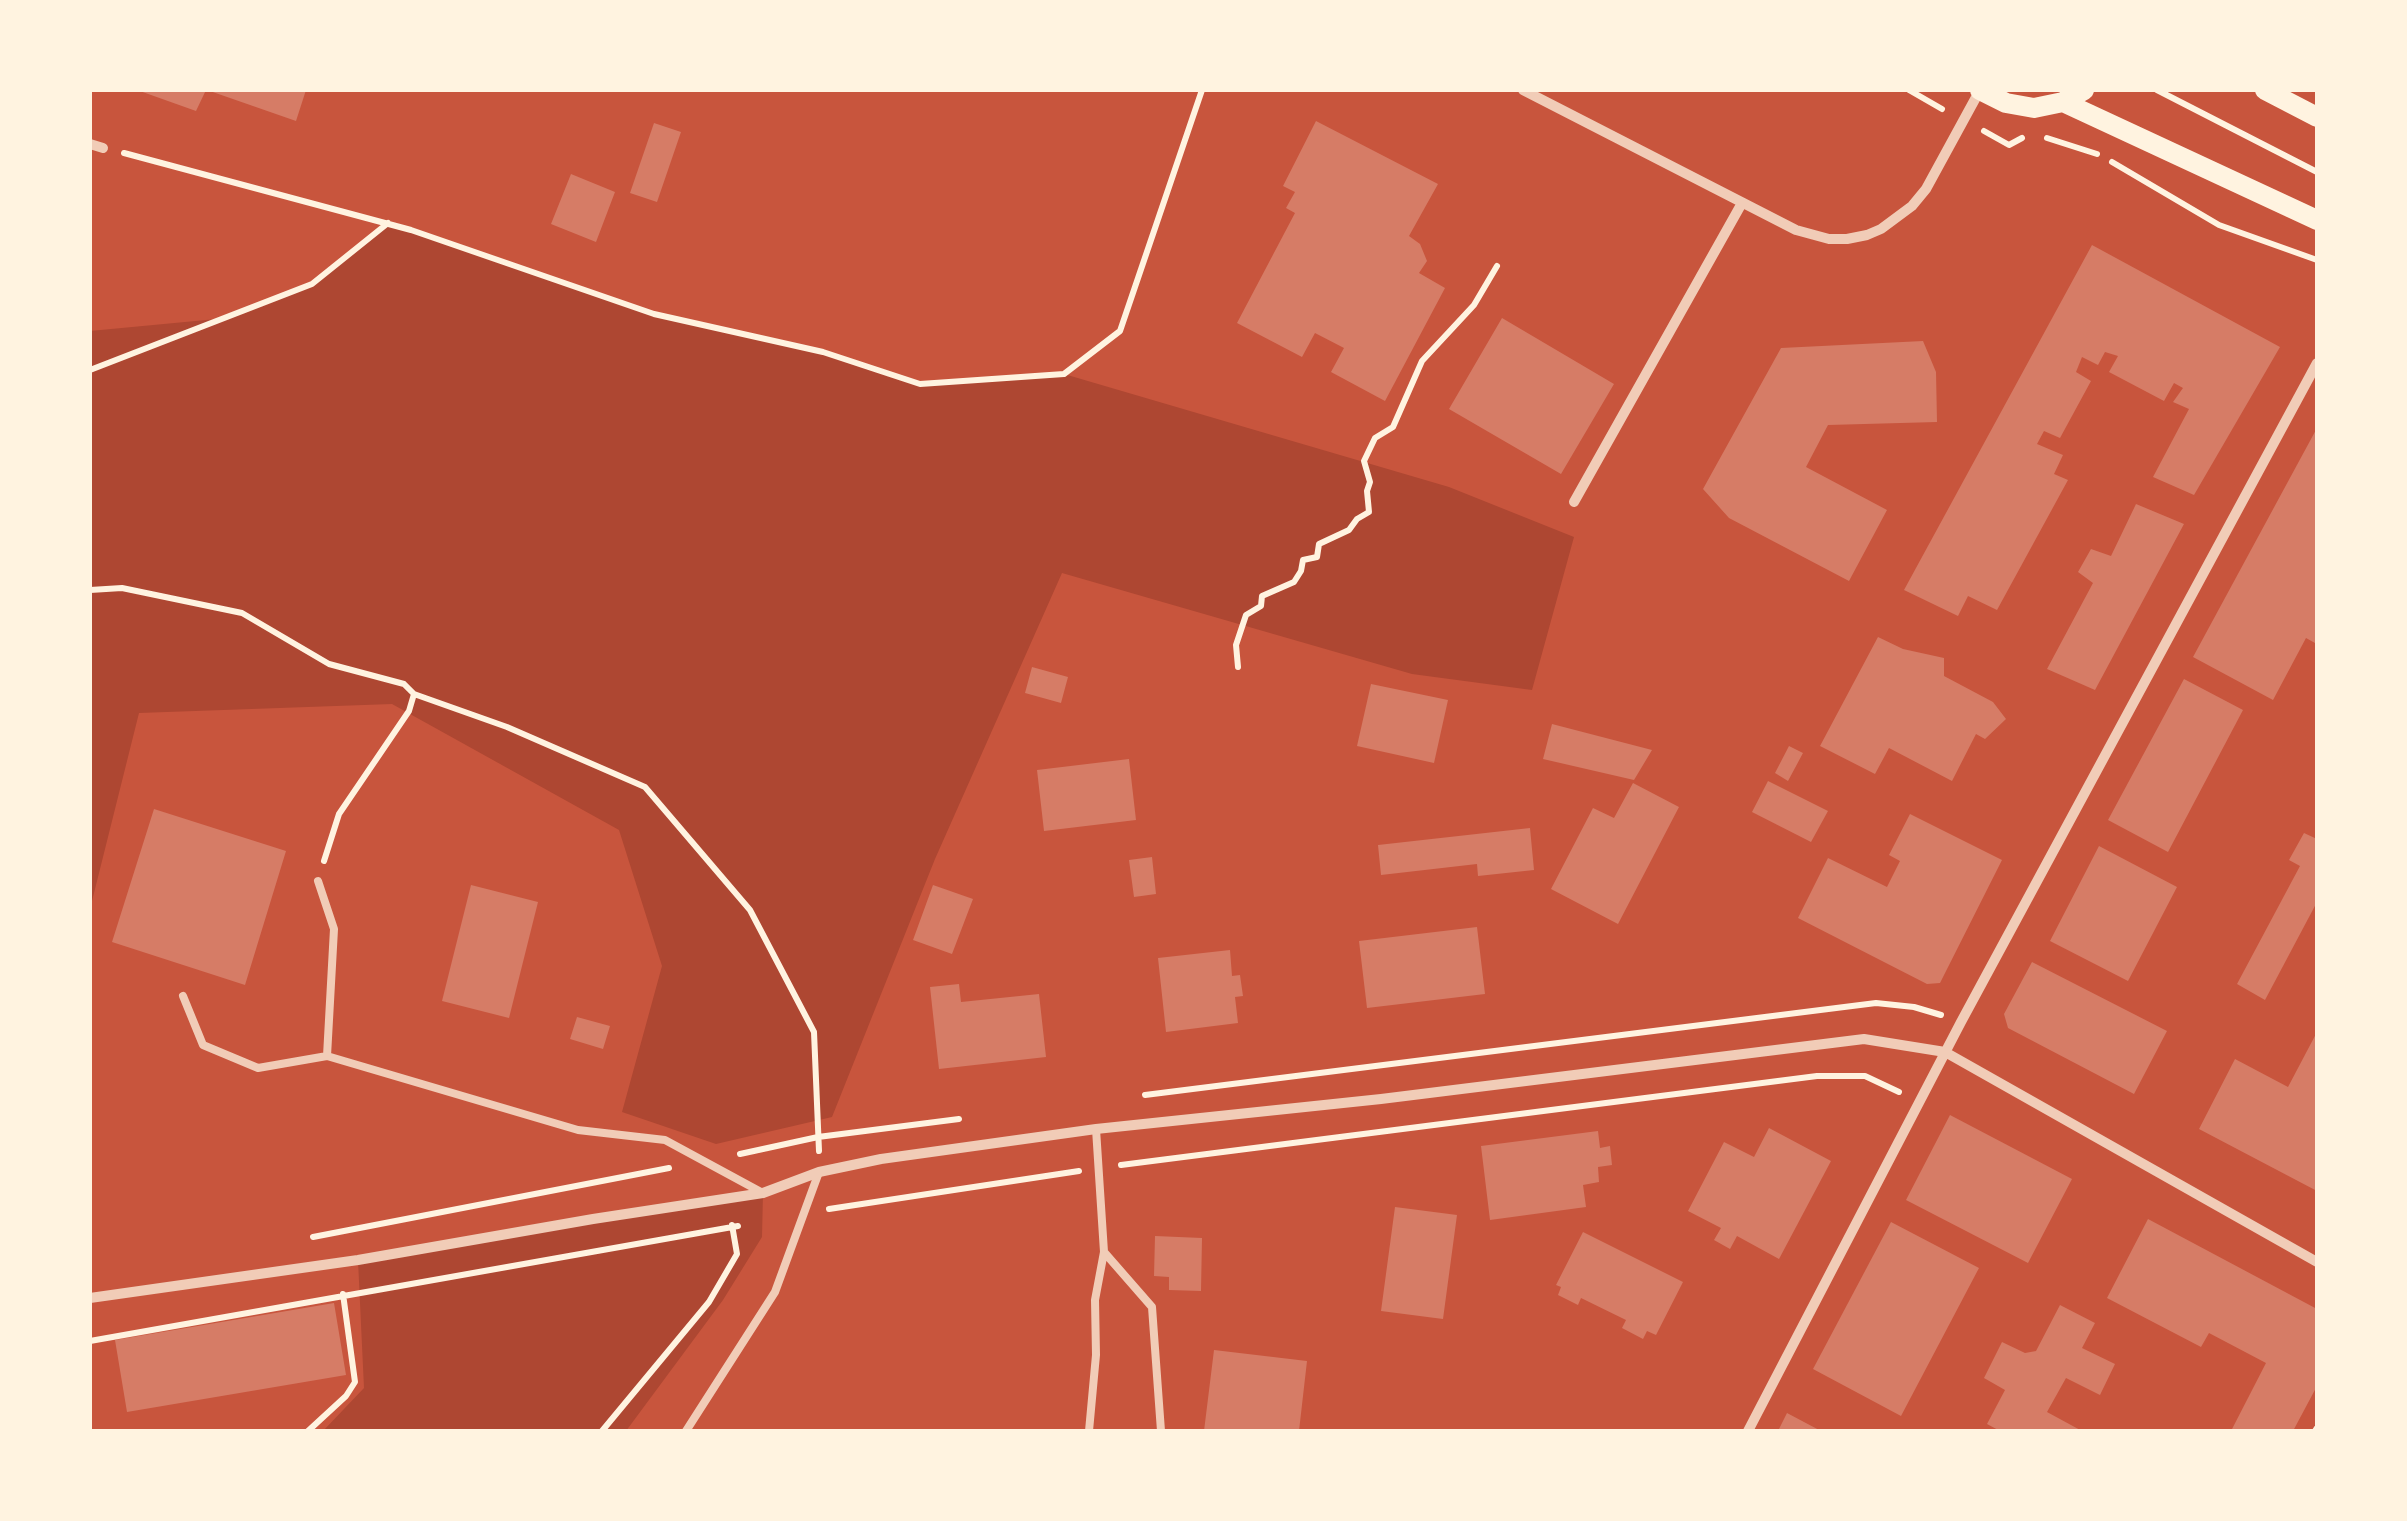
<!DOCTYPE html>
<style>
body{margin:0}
#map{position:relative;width:2407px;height:1521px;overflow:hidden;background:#c8553d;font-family:Karla,sans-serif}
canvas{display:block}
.frame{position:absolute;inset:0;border:92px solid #fff3e0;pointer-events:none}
</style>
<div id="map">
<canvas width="2407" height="1521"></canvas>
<div class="frame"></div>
</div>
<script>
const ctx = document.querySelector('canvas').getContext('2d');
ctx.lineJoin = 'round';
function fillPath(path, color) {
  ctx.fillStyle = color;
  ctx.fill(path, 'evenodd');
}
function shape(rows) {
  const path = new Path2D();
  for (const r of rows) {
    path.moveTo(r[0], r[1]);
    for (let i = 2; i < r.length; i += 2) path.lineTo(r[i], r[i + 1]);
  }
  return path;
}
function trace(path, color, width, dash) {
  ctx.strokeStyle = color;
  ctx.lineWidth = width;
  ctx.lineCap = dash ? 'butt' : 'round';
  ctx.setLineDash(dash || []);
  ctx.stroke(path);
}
fillPath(shape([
 [388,223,654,314,823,352,920,384,1064,374,1449,487,1574,537,1532,690,1412,674,1062,573,935,859,832,1117,716,1144,622,1112,662,966,619,830,392,704,139,713,90,909,90,331,227,318,312,284],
 [763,1193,762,1237,723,1300,626,1431,323,1431,364,1388,358,1260]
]), '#ae4732');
fillPath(shape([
 [137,90,206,90,196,111],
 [207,90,306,90,296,121],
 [1316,121,1438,184,1409,236,1420,244,1427,261,1419,273,1445,288,1385,401,1331,372,1344,348,1315,333,1302,357,1237,323,1295,213,1286,208,1295,192,1283,186],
 [654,123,681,132,657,202,630,193],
 [571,174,615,192,596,242,551,224],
 [2092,245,2280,347,2194,495,2153,477,2189,409,2173,402,2183,388,2174,383,2164,401,2109,372,2118,356,2105,352,2098,365,2082,357,2076,372,2091,381,2060,438,2044,431,2037,444,2063,455,2054,474,2068,480,1997,610,1968,596,1958,616,1904,590],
 [1502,318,1614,384,1561,474,1449,409],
 [1923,341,1936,372,1937,422,1828,425,1806,467,1887,510,1849,581,1729,518,1703,489,1781,348],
 [2317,428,2317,639,2315,643,2306,638,2273,700,2193,657],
 [2136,504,2184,524,2095,690,2047,669,2093,583,2078,572,2091,549,2111,556],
 [1878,637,1903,649,1944,658,1944,676,1993,702,2006,719,1985,739,1976,734,1952,781,1889,748,1875,774,1820,746],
 [1032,667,1068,677,1061,703,1025,693],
 [2184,679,2243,710,2168,852,2108,820],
 [1371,684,1448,700,1434,763,1357,746],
 [1552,724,1652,750,1634,780,1543,759],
 [1789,746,1803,753,1788,781,1775,773],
 [1129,759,1136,820,1044,831,1037,770],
 [1768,781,1828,811,1811,842,1752,812],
 [1633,783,1679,807,1618,924,1551,889,1593,808,1614,818],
 [154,809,286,851,245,985,112,942],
 [1910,814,2002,860,1940,983,1927,984,1798,918,1828,858,1887,887,1900,861,1889,855],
 [1530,828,1534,870,1478,876,1477,864,1381,875,1378,845],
 [2304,833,2317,839,2317,902,2265,1000,2237,984,2300,866,2289,860],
 [2099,846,2177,887,2128,981,2050,941],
 [1152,857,1156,894,1134,897,1129,860],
 [471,885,538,902,509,1018,442,1001],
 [933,885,973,899,952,954,913,940],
 [1477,927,1485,994,1367,1008,1359,941],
 [1230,950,1232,976,1240,975,1243,996,1235,997,1238,1023,1166,1032,1158,958],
 [2032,962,2167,1031,2134,1094,2008,1028,2004,1014],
 [959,984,961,1002,1039,994,1046,1057,939,1069,930,987],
 [577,1017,610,1026,603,1049,570,1039],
 [2317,1032,2317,1191,2199,1129,2235,1059,2288,1087],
 [1950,1115,2072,1179,2028,1263,1906,1200],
 [1769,1128,1831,1161,1779,1259,1737,1236,1730,1249,1714,1240,1721,1228,1688,1211,1724,1142,1754,1157],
 [1598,1131,1600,1148,1610,1146,1612,1165,1598,1167,1599,1182,1583,1185,1586,1207,1490,1220,1481,1146],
 [1395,1207,1457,1215,1443,1319,1381,1311],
 [2148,1219,2317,1309,2317,1386,2293,1431,2231,1431,2266,1363,2209,1333,2201,1347,2107,1298],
 [1891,1222,1979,1268,1901,1416,1813,1369],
 [1583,1232,1683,1282,1656,1335,1647,1331,1643,1339,1622,1328,1626,1320,1581,1298,1578,1305,1558,1295,1561,1287,1556,1285],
 [1155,1236,1202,1238,1201,1291,1169,1290,1169,1277,1154,1276],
 [334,1303,346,1375,127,1412,115,1340],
 [2060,1305,2095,1323,2082,1348,2115,1364,2100,1395,2066,1378,2047,1412,2082,1431,2000,1431,1987,1424,2005,1390,1984,1378,2002,1342,2025,1353,2036,1351],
 [1214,1350,1307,1361,1299,1431,1204,1431],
 [1787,1413,1821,1431,1778,1431]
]), '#d67c66');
trace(shape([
 [1909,90,1942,109],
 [2157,90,2317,172],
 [1984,131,2009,145,2022,138],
 [2047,138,2097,154],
 [124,153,411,230,654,314,823,352,920,384,1064,374,1120,331,1202,90],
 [2112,162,2219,225,2317,260],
 [90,370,312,284,388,223],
 [90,590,122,588,242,613,329,664,404,684,414,694,409,711,339,814,324,861],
 [1238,667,1236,645,1246,615,1261,606,1262,596,1294,582,1301,571,1303,560,1317,557,1319,544,1349,530,1357,519,1369,512,1367,491,1370,482,1364,461,1375,438,1393,427,1422,361,1474,305,1497,266],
 [414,694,507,727,645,787,750,910,814,1032,819,1151],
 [1145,1095,1876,1003,1914,1007,1941,1015],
 [740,1154,818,1137,959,1119],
 [1121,1165,1817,1076,1865,1076,1899,1092],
 [829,1209,1079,1171],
 [313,1237,669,1168],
 [90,1341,738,1226],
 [308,1431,346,1396,355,1382,343,1294],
 [602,1431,709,1302,737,1254,732,1225],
 [2315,1431,2317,1428]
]), '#fff3e0', 6);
trace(shape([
 [318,881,334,929,327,1056],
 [183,996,203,1045,258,1068,327,1056,578,1130,665,1140,761,1192],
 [1096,1129,1104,1252,1152,1307,1161,1431],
 [686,1431,775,1292,819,1172],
 [1089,1431,1096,1355,1095,1300,1104,1252]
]), '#f1ccb7', 8);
trace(shape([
 [1523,90,1796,230,1829,239,1847,239,1867,235,1881,229,1912,206,1926,189,1980,90],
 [90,144,103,148],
 [1574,502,1742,203],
 [90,1298,358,1260,593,1219,763,1193,819,1172,881,1159,1096,1129,1381,1099,1864,1039,1945,1052,2317,1262],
 [1748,1431,1961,1022,2317,363]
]), '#f1ccb7', 10);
trace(shape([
 [1980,90,2006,103,2034,108,2063,102,2084,90],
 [2265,90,2317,117],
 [2063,102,2317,220]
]), '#fff3e0', 20);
</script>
